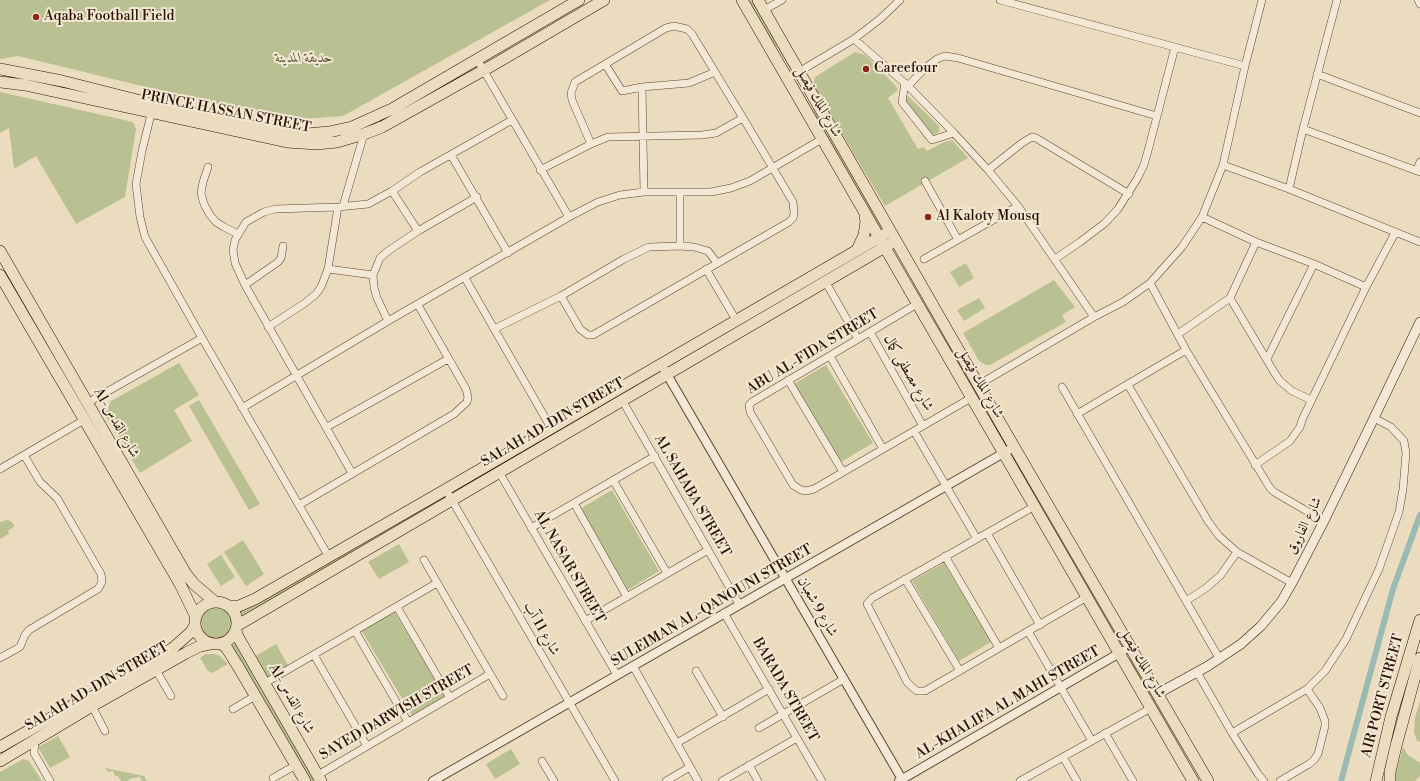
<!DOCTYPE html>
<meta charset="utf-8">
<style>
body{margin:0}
canvas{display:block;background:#ecdcbf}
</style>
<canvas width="1420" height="781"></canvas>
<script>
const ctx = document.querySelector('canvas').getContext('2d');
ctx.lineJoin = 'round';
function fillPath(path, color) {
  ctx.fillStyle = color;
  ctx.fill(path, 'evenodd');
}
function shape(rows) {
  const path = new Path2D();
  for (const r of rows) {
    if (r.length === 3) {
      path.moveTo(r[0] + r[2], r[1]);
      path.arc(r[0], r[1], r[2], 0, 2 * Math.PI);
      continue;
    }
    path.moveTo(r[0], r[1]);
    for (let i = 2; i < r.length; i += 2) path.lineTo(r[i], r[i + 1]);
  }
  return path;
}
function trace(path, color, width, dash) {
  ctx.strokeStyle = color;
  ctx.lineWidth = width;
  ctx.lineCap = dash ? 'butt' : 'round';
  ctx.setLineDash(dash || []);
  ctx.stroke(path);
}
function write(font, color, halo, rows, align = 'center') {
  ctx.font = font + ' "Libre Bodoni",Amiri,serif';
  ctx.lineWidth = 4;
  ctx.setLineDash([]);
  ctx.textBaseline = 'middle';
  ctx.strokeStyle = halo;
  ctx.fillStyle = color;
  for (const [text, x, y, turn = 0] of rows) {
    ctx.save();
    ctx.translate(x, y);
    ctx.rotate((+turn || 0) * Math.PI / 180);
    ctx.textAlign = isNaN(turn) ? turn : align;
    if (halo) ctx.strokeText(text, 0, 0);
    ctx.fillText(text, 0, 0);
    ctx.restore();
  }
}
fillPath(shape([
 [0,0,550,0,343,116,302,119,237,109,18,56,0,59],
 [747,0,752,0,793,70,791,71,777,47,771,41],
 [855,52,865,55,896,86,898,90,888,98,918,149,924,147,927,151,944,142,952,140,968,158,885,206,813,85,815,77],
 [798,85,812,108,822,118,884,229,880,228,878,225,796,86],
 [0,92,133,122,136,129,125,197,76,224,36,156,14,169,9,128,0,133],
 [908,96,939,126,939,132,925,139,902,102,904,98],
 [895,250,1005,438,1004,440,993,425],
 [966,263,974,278,959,287,950,272],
 [1054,280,1075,307,1062,315,1066,322,990,365,986,365,979,361,963,333],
 [979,298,985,308,964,321,957,310],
 [179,363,199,395,174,410,192,441,140,473,105,415,111,401],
 [826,365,873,443,841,462,794,384],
 [657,369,661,375,459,492,457,491,457,488],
 [199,400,260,504,249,510,189,406],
 [1014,456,1122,641,1119,641,1012,457],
 [612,490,659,571,628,590,580,509],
 [441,497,443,501,242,616,240,614,239,611],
 [6,520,11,521,14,525,13,528,8,531,9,534,0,539,0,522],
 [243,540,264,574,246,586,224,552],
 [399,544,409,562,379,579,368,562],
 [221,555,235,577,221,586,207,564],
 [944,563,991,642,959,661,912,581],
 [216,623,18],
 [394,611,445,696,412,715,361,630],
 [235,643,238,649,315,781,310,781,230,645],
 [276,644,288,665,266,678,254,657],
 [205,654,214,654,220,656,228,664,212,673,208,671,200,658],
 [1129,658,1131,658,1203,781,1201,781,1129,660],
 [1420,701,1420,742,1417,741,1414,732,1415,718],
 [58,736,70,757,50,768,38,747],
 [1403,747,1408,755,1420,763,1420,776,1415,781,1394,781],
 [511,749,520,764,495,779,486,764],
 [23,759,29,761,42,781,0,781,0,772],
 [105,768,144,776,147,781,142,781,140,777,132,778,127,781,121,781,118,776,115,776,113,771,108,772]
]), '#b9c091');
trace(shape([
 [1341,781,1393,589,1420,515]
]), '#99bbb4', 6);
const minor = shape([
 [1000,0,1245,66],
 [1418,0,1420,4],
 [764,10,782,0],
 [854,39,908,86,954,133,988,170,1018,206,1094,317],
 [477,59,569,217],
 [605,64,622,91,642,87,689,83,715,72],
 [1317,74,1420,113],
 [787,79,854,39,880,19,900,0],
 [905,83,902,102,932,140,954,133],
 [908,86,925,68,937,59,945,56,958,58,1157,116],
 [642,87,644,192],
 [152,110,142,151,136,184,140,217,145,237,202,338,329,557],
 [1303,129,1420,172],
 [451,155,508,253],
 [1223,165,1289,189,1420,242],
 [208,167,203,182,201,193,204,204,210,215,216,222,224,227,238,234],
 [540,170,591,144,608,137,702,135,716,133,743,118],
 [988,170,1022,143,1032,137,1036,138,1129,194],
 [1417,170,1420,162],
 [925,181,958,240],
 [1289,189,1303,129,1337,0],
 [392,191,418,231],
 [680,192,680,246],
 [343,206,364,134],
 [1202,217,1256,242,1314,264,1366,287],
 [924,259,1018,206],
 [1055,259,1080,242,1105,223,1118,209,1137,179,1144,165,1149,147,1175,47],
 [328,269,373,275],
 [706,269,736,320],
 [465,278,551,428],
 [825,281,858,339],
 [1150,283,1186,350,1270,488,1274,492,1324,521],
 [245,285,278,262,281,258,283,246],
 [561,296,580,329,588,335,593,335,789,222,793,218,794,214,793,202,743,118,692,34,687,29,674,26,666,28,575,82,571,93,572,100,591,144],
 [1230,298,1274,372,1280,381,1292,391,1311,400],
 [917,304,752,402,749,405,750,412,793,485,801,490,806,491,814,489,971,398],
 [388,321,377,298,374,287,373,275,380,258,388,251,418,231,477,197],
 [268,327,305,303,316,294,321,287,328,269,338,207],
 [494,329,561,296,624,259,649,247,680,246,694,247,708,251,717,263],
 [870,332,923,426],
 [1178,334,1230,298,1256,242],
 [830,356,883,449],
 [1267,359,1314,264],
 [788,380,843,472],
 [978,385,1094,317,1123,302,1150,283,1182,247,1202,217,1223,165,1245,66,1262,0],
 [1128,385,1208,521,1219,536,1237,552,1292,583],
 [1062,387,1219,658],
 [622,400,739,604],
 [87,403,202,338],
 [242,408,388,321,569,217,598,202,620,195,644,192,711,192,731,188,750,181,822,139],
 [1077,414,1186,350],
 [327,427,448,359],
 [914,431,977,539],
 [1255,465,1290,441,1300,427,1302,420,1366,287,1395,233],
 [0,469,84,420],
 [499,472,617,675],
 [352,473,245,285,235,263,233,250,235,240,246,222,264,212,275,209,338,207,368,204,392,191,420,172,512,120],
 [613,480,667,573],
 [446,490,615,781],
 [574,503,627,597],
 [299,505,454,414,467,402,468,397,466,389,418,305],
 [1035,506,872,598,867,604,907,682,912,687,917,691,925,691,1087,597],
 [531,528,655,456],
 [987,533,1040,625],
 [945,556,999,648],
 [424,560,503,696],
 [905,579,960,671],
 [1186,601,1206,588,1220,576,1237,552],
 [397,607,450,698],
 [724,613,822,781],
 [585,621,708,550],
 [355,631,408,722],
 [1028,631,1092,741],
 [314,655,367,746],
 [0,658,20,647,25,635,29,630,98,589,102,582,101,574,57,498,40,482,24,455],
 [633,666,698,781],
 [156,670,171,696],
 [696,671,723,717],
 [1197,672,1232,733,1307,689,1325,671,1346,639,1379,569,1399,512,1403,489,1406,453,1404,441,1391,427,1374,418],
 [265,683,437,583],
 [92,706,105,731],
 [233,709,255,696],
 [759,728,844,679],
 [1105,733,1133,781],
 [1232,733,1258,774,1264,781],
 [35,741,34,753,50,781],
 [677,743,769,689],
 [1063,757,1077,781],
 [542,761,554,781],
 [749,765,758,781],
 [318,775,490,674],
 [273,778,296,765],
 [666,781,690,767],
 [722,781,797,738],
 [1020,781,1151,708],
 [1280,781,1309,764,1314,760,1318,754,1325,726,1325,721,1320,708,1307,689]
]);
const tertiary = shape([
 [661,364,903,781],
 [433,781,1014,447],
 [899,781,1123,651]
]);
const secondary = shape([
 [1157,694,1208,666,1241,644,1261,626,1281,602,1292,583,1324,521,1374,418,1420,322]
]);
const primary = shape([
 [742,0,1193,781],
 [758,0,1002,426,1208,781],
 [0,69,62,81,153,104,281,132,307,134,329,132,352,127,392,109,579,0],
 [0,82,25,85,287,142,317,144,337,142,364,134,382,127,493,65,604,0],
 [857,250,864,235,866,221,865,216],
 [0,251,186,574,194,584,215,602],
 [0,275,180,584,196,617],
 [216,623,21],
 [229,606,239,606,255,599,438,494,885,234],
 [238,625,890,244],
 [236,631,238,637,321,781],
 [221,644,226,647,239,668,305,781],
 [0,747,173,648,191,632,195,625],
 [0,761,92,706,186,653,200,646,210,644],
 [1376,781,1391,717,1420,620],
 [1390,781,1390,772,1396,746,1420,658]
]);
trace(minor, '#5c4531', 8);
trace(tertiary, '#5c4531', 10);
trace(secondary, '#2c1302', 10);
trace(primary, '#2c1302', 12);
trace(minor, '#f3e8d5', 7);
trace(tertiary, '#f3e8d5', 8);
trace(secondary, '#f3e8d5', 9);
trace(primary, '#ecdcbf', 11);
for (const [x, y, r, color] of [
 [36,17,4,"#8f2418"],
 [866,69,4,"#8f2418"],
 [928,217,4,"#8f2418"]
]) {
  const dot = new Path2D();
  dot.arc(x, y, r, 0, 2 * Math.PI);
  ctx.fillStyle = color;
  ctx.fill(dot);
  trace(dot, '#f3e8d5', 1.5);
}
write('14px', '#2c1302', '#f3e8d5', [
 ["Aqaba Football Field",44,17],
 ["Careefour",874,69],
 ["Al Kaloty Mousq",936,217]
], 'left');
write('italic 14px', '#5d5034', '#f3e8d5', [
 ["حديقة المدينة",304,59]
]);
write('14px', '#2c1302', '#f3e8d5', [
 ["شارع الملك فيصل",818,102,60],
 ["PRINCE HASSAN STREET",226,112,11],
 ["ABU AL-FIDA STREET",813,352,-31],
 ["شارع مصطفى كمال",908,373,60],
 ["شارع الملك فيصل",980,383,60],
 ["Al-شارع القدس",116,423,60],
 ["SALAH AD-DIN STREET",553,423,-30],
 ["AL SAHABA STREET",692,496,60],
 ["شارع الفاروق",1305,526,-64],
 ["AL NASAR STREET",569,567,60],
 ["SULEIMAN AL-QANOUNI STREET",712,606,-30],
 ["شارع 9 شعبان",817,607,60],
 ["شارع 11 آب",541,629,60],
 ["شارع الملك فيصل",1142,663,60],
 ["SALAH AD-DIN STREET",97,687,-30],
 ["BARADA STREET",785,690,60],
 ["AIR PORT STREET",1383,696,-75],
 ["Al-شارع القدس",291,699,60],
 ["AL-KHALIFA AL MAHI STREET",1008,703,-30],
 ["SAYED DARWISH STREET",397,713,-30]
]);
</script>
